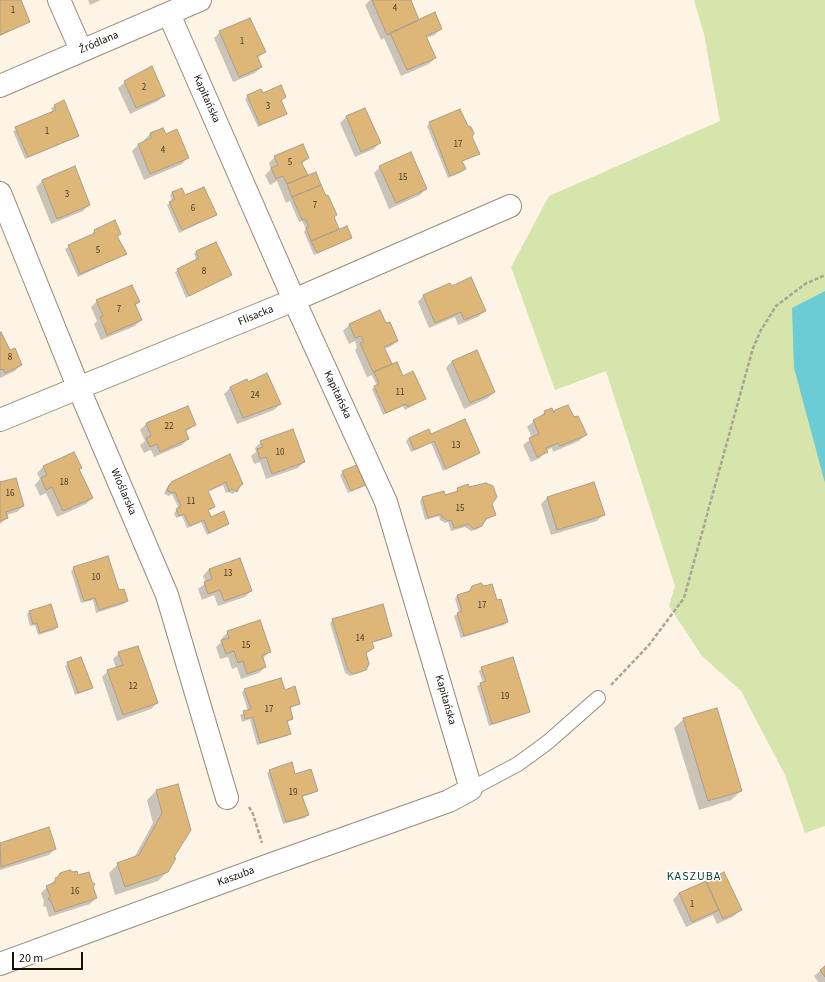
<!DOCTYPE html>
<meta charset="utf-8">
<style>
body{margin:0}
#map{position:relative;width:825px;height:982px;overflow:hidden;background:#fdf4e5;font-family:"Source Sans 3",sans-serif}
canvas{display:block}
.scale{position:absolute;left:12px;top:952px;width:71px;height:18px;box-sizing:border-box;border:2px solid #14100a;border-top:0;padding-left:5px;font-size:12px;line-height:14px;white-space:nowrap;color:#14100a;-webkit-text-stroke:3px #fff;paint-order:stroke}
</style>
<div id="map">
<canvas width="825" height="982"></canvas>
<div class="scale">20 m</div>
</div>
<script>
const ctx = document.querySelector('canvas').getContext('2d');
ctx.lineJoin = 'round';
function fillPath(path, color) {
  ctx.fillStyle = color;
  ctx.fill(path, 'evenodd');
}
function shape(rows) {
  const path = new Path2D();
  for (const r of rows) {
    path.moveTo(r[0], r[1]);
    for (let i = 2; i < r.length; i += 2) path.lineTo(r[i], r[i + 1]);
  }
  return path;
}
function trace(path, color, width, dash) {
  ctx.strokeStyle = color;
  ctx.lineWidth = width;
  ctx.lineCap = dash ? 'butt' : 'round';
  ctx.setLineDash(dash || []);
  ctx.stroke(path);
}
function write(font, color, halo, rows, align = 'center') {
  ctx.font = font + ' "Source Sans 3",sans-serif';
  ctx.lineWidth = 3;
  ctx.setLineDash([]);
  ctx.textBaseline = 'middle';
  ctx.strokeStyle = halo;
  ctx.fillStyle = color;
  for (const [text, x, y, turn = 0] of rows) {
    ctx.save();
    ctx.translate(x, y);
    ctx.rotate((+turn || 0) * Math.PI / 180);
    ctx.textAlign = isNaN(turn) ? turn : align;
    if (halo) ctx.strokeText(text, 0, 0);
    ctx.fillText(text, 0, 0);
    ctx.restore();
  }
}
fillPath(shape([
 [694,0,825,0,825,826,805,833,785,775,741,691,702,656,669,606,675,586,606,371,555,390,511,267,549,196,720,121,704,34]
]), '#d5e5ac');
fillPath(shape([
 [825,291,825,483,794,368,792,308]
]), '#6bccd5');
fillPath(shape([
 [0,0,20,0,29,22,0,36],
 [88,0,101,0,90,5],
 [370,0,410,0,418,20,441,28,435,35,426,38,435,58,429,64,401,76,384,38,381,40,365,5],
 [220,32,264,52,257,59,261,67,255,73,233,82,214,38],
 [125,82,164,95,158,101,130,114,118,88],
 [263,94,285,97,281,101,286,113,258,127,245,99,248,96],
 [64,102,78,136,75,138,25,159,13,131,53,112,51,108],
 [365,109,380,142,374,149,355,157,340,123,346,117],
 [430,123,471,137,479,153,462,162,464,169,462,172,448,178,427,126],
 [162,129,165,135,188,157,182,164,144,180,132,151,138,145,145,142,144,140,150,134],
 [275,157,308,158,302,164,307,177,325,198,336,215,333,218,339,230,351,238,348,240,314,255,304,232,306,229,302,221,299,222,290,201,286,203,277,181,270,185,265,175,271,169,269,163],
 [380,167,426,189,420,195,389,209,374,173],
 [42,181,89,205,83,211,51,224,36,187],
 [173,192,184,196,216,215,179,233,167,205,172,201,170,195],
 [94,231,120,234,116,237,126,254,78,277,65,249,92,235],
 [196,252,230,275,186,298,175,272,197,261,194,254],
 [451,287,484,311,478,317,458,325,455,317,429,328,418,302,424,295],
 [97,301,139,302,135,306,141,320,135,326,101,340,94,324,97,321,91,307],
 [380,312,385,325,397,341,390,347,384,349,391,364,388,367,402,377,424,399,405,410,403,406,383,415,372,389,377,386,372,375,367,377,355,350,357,348,355,341,349,344,343,331,349,325],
 [0,334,9,352,21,365,15,371,0,378],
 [452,361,494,392,488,398,464,409,446,368],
 [247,381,280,404,274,410,237,424,224,394,230,388],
 [187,407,195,425,186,432,188,439,182,445,154,457,151,450,144,453,140,445,145,441,140,430,146,424],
 [556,411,573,419,585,435,579,441,553,452,552,448,546,450,540,458,531,462,523,445,532,438,527,427,545,412,553,414],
 [430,435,479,453,443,471,431,443,411,452,406,441,409,438],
 [261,442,304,462,298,468,266,479,260,462,254,464,251,456,256,452,255,448],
 [74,453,79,469,92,498,86,504,57,517,46,493,40,496,35,485,40,479,37,473,43,467],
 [229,455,242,484,233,494,229,492,226,493,223,485,207,492,214,507,208,511,210,518,228,524,207,535,201,522,187,528,182,516,176,518,174,513,179,509,172,494,169,496,164,494,166,489,171,483],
 [343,472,367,484,348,493,340,475],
 [0,483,23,506,17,512,6,515,7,518,0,524],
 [594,484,603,515,597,521,551,535,541,504,547,498],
 [458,488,469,489,491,504,495,515,486,520,478,529,471,531,465,527,451,531,448,522,445,523,440,520,439,516,425,520,420,501,422,498,443,492,444,496,455,493],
 [74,568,118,592,127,601,124,604,96,613,93,600,81,603,71,571],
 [209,569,251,591,245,597,218,606,214,595,202,600,198,589,206,583,203,576],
 [472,587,496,602,507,622,504,625,461,638,454,616,459,613,455,598,457,596,468,592],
 [29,612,57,627,54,630,38,635,35,625,30,626,27,614],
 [333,620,391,635,388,638,371,643,365,653,365,669,362,672,350,676,345,673,330,623],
 [228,632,270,652,262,659,265,667,259,673,241,679,237,667,232,669,228,657,220,659,216,647,222,641,222,638],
 [119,653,157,703,151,709,117,721,102,677,108,671,116,668,113,659],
 [68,663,91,688,89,690,75,695,65,666],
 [482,668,529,711,526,714,489,726,477,686,483,683,479,671],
 [245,690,284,691,299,704,289,709,292,719,286,722,289,734,287,736,257,745,250,719,242,722,240,715,248,711,242,692],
 [684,719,741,791,731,800,699,810,674,728],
 [270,771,295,775,317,790,314,793,302,797,308,815,305,818,283,824,267,773],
 [156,791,190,829,173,857,167,872,158,881,115,895,109,873,118,864,134,858,153,823,147,800],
 [48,828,55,849,49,855,0,870,0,844],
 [61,874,78,876,92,887,96,898,90,904,49,917,46,907,43,906,44,902,41,893],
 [679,893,740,910,734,916,717,924,713,915,686,927,673,900],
 [825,967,825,982,818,982,814,976]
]), '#0003');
const building = shape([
 [0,0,21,0,30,22,0,35,0,0],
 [372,0,411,0,419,20,387,35,372,0],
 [435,12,442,29,426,36,436,58,407,70,390,33,435,12],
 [250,18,266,52,257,56,262,67,239,77,219,31,250,18],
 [152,66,165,96,136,108,124,81,152,66],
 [281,85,286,97,281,100,287,114,260,125,247,95,261,89,263,93,281,85],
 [64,100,79,136,28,157,15,127,56,110,54,105,64,100],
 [365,108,381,143,361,152,346,116,365,108],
 [460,109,468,126,471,127,474,133,472,137,480,154,462,161,466,169,450,176,429,122,460,109],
 [163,128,166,134,177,129,189,158,150,174,138,144,151,138,150,133,163,128],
 [303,144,309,158,301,162,308,175,287,184,283,176,276,179,271,168,278,165,274,156,303,144],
 [411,152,427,189,396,203,379,166,411,152],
 [75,166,90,205,57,219,42,180,75,166],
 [316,172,321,185,292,197,287,184,316,172],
 [321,185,326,196,328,195,337,215,334,217,339,229,311,241,306,228,309,227,305,219,302,220,292,197,321,185],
 [204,187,217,215,182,230,169,202,175,199,172,192,182,188,185,195,204,187],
 [115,220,121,234,117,236,127,254,80,274,68,245,95,233,94,230,115,220],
 [347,226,352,238,317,253,311,241,347,226],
 [216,242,232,275,189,296,177,269,199,258,196,251,216,242],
 [471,277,486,311,464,320,461,312,435,323,423,295,450,283,452,286,471,277],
 [132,285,140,302,135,304,142,320,107,335,100,317,103,316,96,300,132,285],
 [380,310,386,323,390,322,398,341,384,347,392,364,373,372,360,343,364,342,361,336,355,338,349,324,380,310],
 [1,332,10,350,15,348,22,365,5,373,3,369,0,370,0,333,1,332],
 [477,350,495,392,470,403,452,361,477,350],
 [397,362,403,376,413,371,426,399,408,407,406,404,386,413,374,386,379,384,374,372,397,362],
 [267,373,281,404,243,418,230,387,247,379,248,382,267,373],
 [568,405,574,417,578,416,587,435,560,446,558,443,546,448,548,452,537,457,529,438,539,434,533,420,545,414,544,411,552,408,554,413,555,410,568,405],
 [188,406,196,425,185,430,189,439,160,452,157,444,150,447,146,438,151,436,146,423,188,406],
 [465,419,480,453,446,469,434,441,414,450,409,438,429,429,431,434,465,419],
 [293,429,305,462,272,474,266,457,260,459,257,449,263,447,260,441,293,429],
 [74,452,82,468,79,469,93,498,63,511,52,487,46,490,41,478,47,475,43,466,74,452],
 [230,454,243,484,240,486,237,492,232,489,229,491,226,482,208,491,215,507,208,510,211,517,224,511,229,524,209,533,204,520,190,526,184,514,179,516,176,509,181,506,175,492,172,493,167,491,169,485,171,484,171,482,230,454],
 [359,464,368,484,351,491,342,471,359,464],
 [16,478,24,506,6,512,8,518,0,521,0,482,16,478],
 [594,482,605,515,557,530,547,497,594,482],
 [486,483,493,486,497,497,492,504,496,515,486,519,482,526,474,529,468,524,454,528,451,520,448,521,442,517,441,514,428,518,422,497,444,491,445,495,458,491,457,488,468,484,469,487,486,483],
 [108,556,119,590,124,589,128,601,99,610,95,598,84,601,73,567,108,556],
 [240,558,252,591,224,601,220,590,208,594,204,582,212,579,209,569,240,558],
 [481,583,484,586,492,584,497,600,501,599,508,622,464,636,457,613,462,611,457,595,470,591,472,586,481,583],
 [51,604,58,627,40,633,37,623,33,624,29,611,51,604],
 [383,604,392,636,372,642,374,648,366,653,369,664,366,670,353,674,348,670,332,619,383,604],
 [260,620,271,652,262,655,266,667,247,674,243,661,238,663,234,651,226,654,221,640,229,638,227,631,260,620],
 [138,646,158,703,123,715,107,670,123,665,118,652,138,646],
 [81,657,93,688,78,693,67,662,81,657],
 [513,657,530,712,492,724,480,683,486,681,481,667,513,657],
 [281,678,285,690,295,686,300,704,290,707,293,719,287,721,291,734,260,743,253,717,245,719,243,711,251,709,244,689,281,678],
 [717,708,742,791,708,801,683,718,717,708],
 [292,762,295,774,311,769,318,791,302,796,309,815,286,822,269,770,292,762],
 [178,784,191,830,174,857,176,858,168,872,125,887,117,863,139,855,162,813,156,790,178,784],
 [49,827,56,849,1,867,0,843,49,827],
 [70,870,73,872,77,871,78,875,89,872,92,882,95,884,93,887,97,898,55,912,51,901,48,899,50,896,46,886,56,882,55,878,58,877,60,873,70,870],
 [724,872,742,910,723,919,706,881,724,872],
 [706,881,719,910,692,922,679,893,706,881],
 [825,966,825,977,820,970,825,966]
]);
fillPath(building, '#deb678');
trace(building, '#a99e8d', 1);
const lane = shape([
 [471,789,518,764,548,742,598,698]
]);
const street = shape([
 [59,0,81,50],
 [0,86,200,0],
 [0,193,79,389,167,595,227,798],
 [0,420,294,300,510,206],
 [0,964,269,865,449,801,471,789,386,502,294,300,169,14]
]);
trace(lane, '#978c7c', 16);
trace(street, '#978c7c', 24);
trace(shape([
 [611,685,649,645,684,598,753,348,761,330,776,306,805,284,825,275],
 [249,807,253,814,262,843]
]), '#aaa397', 2.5, [4, 2]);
trace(lane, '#fff', 14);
trace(street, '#fff', 22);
write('9px', '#463a26', null, [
 ["4",395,9],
 ["1",13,11],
 ["1",242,42],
 ["2",144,88],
 ["3",268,107],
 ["1",47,132],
 ["17",458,145],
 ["4",163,151],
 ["5",290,163],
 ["15",403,178],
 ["3",67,195],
 ["7",315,206],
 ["6",193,209],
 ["5",98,251],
 ["8",204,272],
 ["7",119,310],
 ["8",10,358],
 ["11",400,393],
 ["24",255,396],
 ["22",169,427],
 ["13",456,446],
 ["10",280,453],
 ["18",64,483],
 ["16",10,494],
 ["11",191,502],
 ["15",460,509],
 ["13",228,574],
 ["10",96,578],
 ["17",482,606],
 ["14",360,639],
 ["15",246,646],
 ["12",133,687],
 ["19",505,697],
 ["17",269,710],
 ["19",293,793],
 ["16",75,892],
 ["1",692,905]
]);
write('11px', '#14100a', '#fff', [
 ["Źródlana",99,43,-23],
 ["Kapitańska",206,99,66],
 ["Flisacka",256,316,-22],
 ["Kapitańska",337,395,65],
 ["Wioślarska",123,492,67],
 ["Kapitańska",445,700,74],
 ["Kaszuba",236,877,-20]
]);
ctx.letterSpacing = '1px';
write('12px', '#003a30', '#fff', [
 ["KASZUBA",694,877]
]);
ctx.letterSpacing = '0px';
</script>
